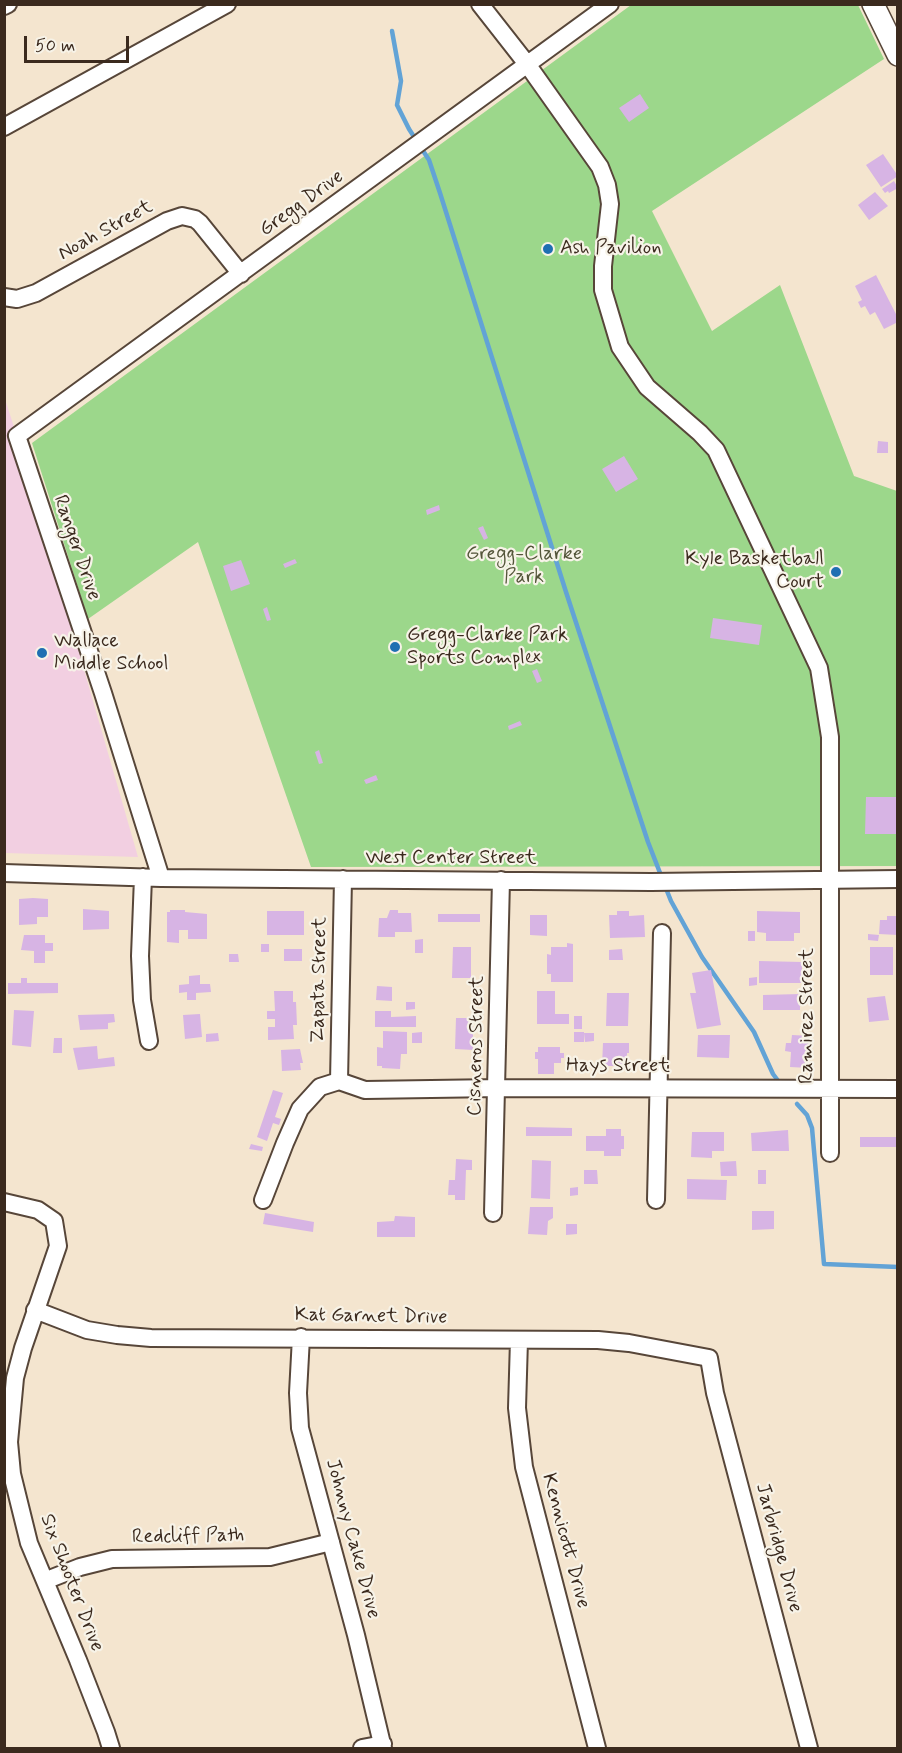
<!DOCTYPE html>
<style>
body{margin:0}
#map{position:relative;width:902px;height:1753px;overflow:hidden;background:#f4e5cf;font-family:Mynerve,sans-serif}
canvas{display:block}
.frame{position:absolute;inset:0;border:6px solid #3b2a1e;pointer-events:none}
.scale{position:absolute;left:24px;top:36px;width:105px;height:27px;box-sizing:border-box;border:3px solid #3b2a1e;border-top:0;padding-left:8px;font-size:18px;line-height:21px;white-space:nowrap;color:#3b2a1e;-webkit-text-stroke:4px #f7f3e8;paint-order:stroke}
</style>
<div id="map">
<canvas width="902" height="1753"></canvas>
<div class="frame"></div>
<div class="scale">50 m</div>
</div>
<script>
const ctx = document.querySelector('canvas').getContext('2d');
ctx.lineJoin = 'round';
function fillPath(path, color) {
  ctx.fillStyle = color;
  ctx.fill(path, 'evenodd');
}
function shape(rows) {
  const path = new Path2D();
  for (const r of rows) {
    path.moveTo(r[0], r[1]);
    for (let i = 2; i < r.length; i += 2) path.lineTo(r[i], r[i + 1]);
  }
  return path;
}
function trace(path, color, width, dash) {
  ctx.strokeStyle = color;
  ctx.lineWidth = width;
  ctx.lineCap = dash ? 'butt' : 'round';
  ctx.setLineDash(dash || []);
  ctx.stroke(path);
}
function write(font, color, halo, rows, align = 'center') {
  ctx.font = font + ' Mynerve,sans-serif';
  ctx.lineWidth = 4.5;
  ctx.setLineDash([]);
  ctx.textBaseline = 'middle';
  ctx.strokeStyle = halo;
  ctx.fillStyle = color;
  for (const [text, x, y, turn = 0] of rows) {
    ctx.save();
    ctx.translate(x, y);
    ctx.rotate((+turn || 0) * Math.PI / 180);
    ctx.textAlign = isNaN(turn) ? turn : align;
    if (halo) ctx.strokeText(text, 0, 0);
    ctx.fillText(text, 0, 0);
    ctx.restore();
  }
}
fillPath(shape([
 [4,396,14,427,138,857,5,853]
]), '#f2cfe1');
fillPath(shape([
 [631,5,858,5,884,59,652,211,712,331,780,285,854,476,897,491,897,866,311,867,198,542,88,619,32,443]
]), '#9cd78b');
trace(shape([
 [392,31,401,81,397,105,409,129,429,160,440,193,566,592,648,842,662,878],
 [665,886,671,901,702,957,754,1032,773,1074,779,1082],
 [797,1104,807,1115,812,1128,824,1264,898,1267]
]), '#62a3d6', 4.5);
fillPath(shape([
 [640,94,649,108,629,122,619,108],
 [883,154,898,176,881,187,866,165],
 [894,181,898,188,889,193,888,191,885,193,882,189],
 [875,192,888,206,869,220,858,205],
 [876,275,898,318,898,322,884,329,875,312,870,315,865,306,861,308,858,302,862,300,855,286],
 [878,441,888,442,888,453,877,453],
 [624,456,638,479,616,492,602,469],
 [439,505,440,510,427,515,426,510],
 [483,526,488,538,484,540,478,528],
 [295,559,297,563,285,568,283,564],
 [241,560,250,584,231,591,223,566],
 [267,607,271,620,267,621,263,609],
 [713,618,762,625,759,645,710,638],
 [537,669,542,681,537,683,532,671],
 [520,721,522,725,509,730,508,726],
 [319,750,323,763,319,764,315,752],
 [376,775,378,780,366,784,364,780],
 [866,797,898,797,898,834,865,834],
 [33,898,48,899,48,917,37,917,37,924,19,925,19,899],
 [83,909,109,911,109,929,83,930],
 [170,910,185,910,185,912,207,914,207,939,188,939,188,930,179,930,179,943,167,942,167,912,170,912],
 [390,910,398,910,398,913,411,913,412,932,395,932,395,937,378,937,379,918,387,918],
 [267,911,304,911,304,935,267,935],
 [617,911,629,911,629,916,644,915,645,937,610,938,609,915,617,915],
 [757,911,800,912,800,933,794,933,794,941,766,941,766,933,757,932],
 [438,914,480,914,480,922,438,922],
 [530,915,547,915,547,936,530,935],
 [887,916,898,916,898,935,879,934,880,920,887,920],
 [748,931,755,931,755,941,748,941],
 [868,934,879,935,878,941,868,940],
 [24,935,45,935,45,943,53,943,53,951,45,951,45,963,34,963,34,951,21,950],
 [423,939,423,953,415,953,415,940],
 [567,943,573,944,573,982,551,982,551,974,547,974,547,954,551,955,551,947,567,947],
 [261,944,269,944,269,952,261,952],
 [453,947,471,947,471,978,452,978],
 [870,947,893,947,893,975,870,975],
 [284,949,302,949,302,961,284,961],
 [622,949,623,960,609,960,609,950],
 [229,954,238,954,239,962,229,962],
 [759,961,802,962,802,983,759,983],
 [711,970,721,1025,697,1029,690,993,696,993,692,973],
 [200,975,200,984,210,984,211,992,196,993,196,1000,187,1000,187,992,179,993,179,985,189,984,189,976],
 [757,977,757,985,749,986,749,978],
 [21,978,27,978,27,983,58,983,58,993,8,994,8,983,21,983],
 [377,986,392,987,392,1001,376,1000],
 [274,991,293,991,293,1002,296,1002,297,1025,293,1025,294,1039,268,1040,268,1027,275,1027,275,1019,267,1019,267,1011,275,1011],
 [537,991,555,991,555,1014,569,1014,569,1024,537,1024],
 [607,993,629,993,628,1026,606,1026],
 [800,994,800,1010,763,1010,763,995],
 [885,996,889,1020,869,1022,867,998],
 [406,1002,415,1002,415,1009,406,1010],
 [14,1010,34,1011,31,1047,12,1045],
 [375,1011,391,1011,391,1017,416,1016,416,1027,375,1027],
 [114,1014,115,1022,108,1023,108,1029,80,1030,78,1015],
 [200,1014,202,1037,185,1039,183,1015],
 [574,1016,582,1016,582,1029,574,1029],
 [456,1018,473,1018,473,1050,455,1049],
 [383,1031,407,1032,407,1054,401,1054,400,1069,382,1068,382,1066,377,1066,377,1047,383,1048],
 [422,1032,422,1043,412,1043,412,1033],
 [574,1032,584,1032,584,1042,574,1042],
 [218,1033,219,1041,206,1042,206,1034],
 [584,1033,594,1033,594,1041,585,1042],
 [698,1035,730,1035,729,1058,697,1057],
 [792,1035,811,1036,809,1068,790,1067,791,1052,785,1051,786,1043,791,1043],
 [54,1038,62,1038,62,1053,53,1053],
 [603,1043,629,1043,629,1053,627,1053,627,1066,602,1066],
 [97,1046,98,1059,114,1057,115,1066,78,1070,73,1048],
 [538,1047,560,1047,560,1053,564,1053,564,1058,561,1058,561,1063,554,1063,554,1074,538,1074,538,1059,535,1059,535,1052,538,1052],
 [300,1049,303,1063,300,1063,301,1070,282,1071,281,1050],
 [273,1090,283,1093,275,1117,281,1119,279,1125,273,1123,267,1141,257,1137],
 [526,1127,572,1128,572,1136,526,1136],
 [606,1129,621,1129,621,1136,624,1136,624,1149,621,1149,621,1156,604,1156,604,1151,586,1151,586,1136,606,1136],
 [788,1130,789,1151,752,1151,751,1133],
 [692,1132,724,1132,724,1151,712,1151,712,1158,691,1157],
 [860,1137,898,1137,898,1147,860,1147],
 [251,1144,263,1147,262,1151,249,1149],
 [456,1159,472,1160,472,1170,466,1170,465,1200,455,1200,455,1195,448,1195,449,1180,455,1180],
 [532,1160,551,1161,550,1199,531,1198],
 [736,1161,737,1176,721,1176,720,1162],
 [584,1170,597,1170,598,1184,584,1184],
 [758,1170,766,1170,766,1184,758,1184],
 [687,1179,727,1180,726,1200,687,1199],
 [578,1187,578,1195,570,1196,570,1188],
 [530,1207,553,1207,553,1218,548,1221,547,1235,528,1234],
 [752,1211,774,1211,774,1229,752,1230],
 [265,1213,314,1222,313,1232,263,1224],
 [395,1216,415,1217,415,1237,377,1237,377,1222,394,1221],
 [566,1224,577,1224,577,1234,566,1235]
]), '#d7b4e4');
const minor = shape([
 [480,4,527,64,600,167,607,185,610,204,603,266,603,290,620,347,647,387,700,433,716,450,819,668,830,737,830,1153],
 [4,6,8,4],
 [4,127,227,4],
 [4,297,17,299,36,293,167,221,182,216,195,219,200,223,241,274],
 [4,873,161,878,651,882,898,879],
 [143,877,140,956,142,1000,149,1041],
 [161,878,103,693,17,436,610,4],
 [339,1081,365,1090,497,1088,898,1089],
 [339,1081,343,879],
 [263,1200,285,1143,300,1109,320,1087,339,1081],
 [656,1200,662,933],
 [4,1202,38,1210,54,1221,58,1246,23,1348,15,1378,9,1442,12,1474,29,1543,78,1660,106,1732,111,1748],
 [493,1213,501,880],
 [35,1310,87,1330,117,1335,151,1338,598,1340,629,1343,709,1358,715,1393,809,1748],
 [301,1337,298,1393,300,1428,356,1635,383,1748],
 [519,1340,517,1408,524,1467,597,1748],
 [47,1580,80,1567,112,1559,270,1557,331,1542],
 [362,1748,383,1744]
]);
const major = shape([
 [873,4,898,55]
]);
trace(minor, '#574639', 20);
trace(major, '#574639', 24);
trace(minor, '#fff', 16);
trace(major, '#fff', 21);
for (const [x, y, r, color] of [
 [548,249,6,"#1f6fb2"],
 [836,572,6,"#1f6fb2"],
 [395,647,6,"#1f6fb2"],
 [42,653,6,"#1f6fb2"]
]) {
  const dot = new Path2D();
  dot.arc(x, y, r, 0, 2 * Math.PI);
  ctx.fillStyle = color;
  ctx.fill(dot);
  trace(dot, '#f7f3e8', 2);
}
write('20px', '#3b2a1e', '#f7f3e8', [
 ["Gregg Drive",302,204,-36],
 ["Noah Street",106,231,-29],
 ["Ranger Drive",76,548,71],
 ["West Center Street",451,859],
 ["Zapata Street",320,980,-89],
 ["Ramirez Street",808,1016,-90],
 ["Cisneros Street",477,1046,-89],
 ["Hays Street",618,1067],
 ["Kat Garnet Drive",371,1317,1],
 ["Redcliff Path",188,1537,-1],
 ["Johnny Cake Drive",352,1539,75],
 ["Kennicott Drive",565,1541,75],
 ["Jarbridge Drive",778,1548,75],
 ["Six Shooter Drive",71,1583,69]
]);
write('20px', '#3b2a1e', '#f7f3e8', [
 ["Ash Pavilion",560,249],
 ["Kyle Basketball",824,560,"right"],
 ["Court",824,583,"right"],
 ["Gregg-Clarke Park",407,636],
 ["Sports Complex",407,659],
 ["Wallace",54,642],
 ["Middle School",54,665]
], 'left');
write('20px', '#535539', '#f7f3e8', [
 ["Gregg-Clarke",524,555],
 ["Park",524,578]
]);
</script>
